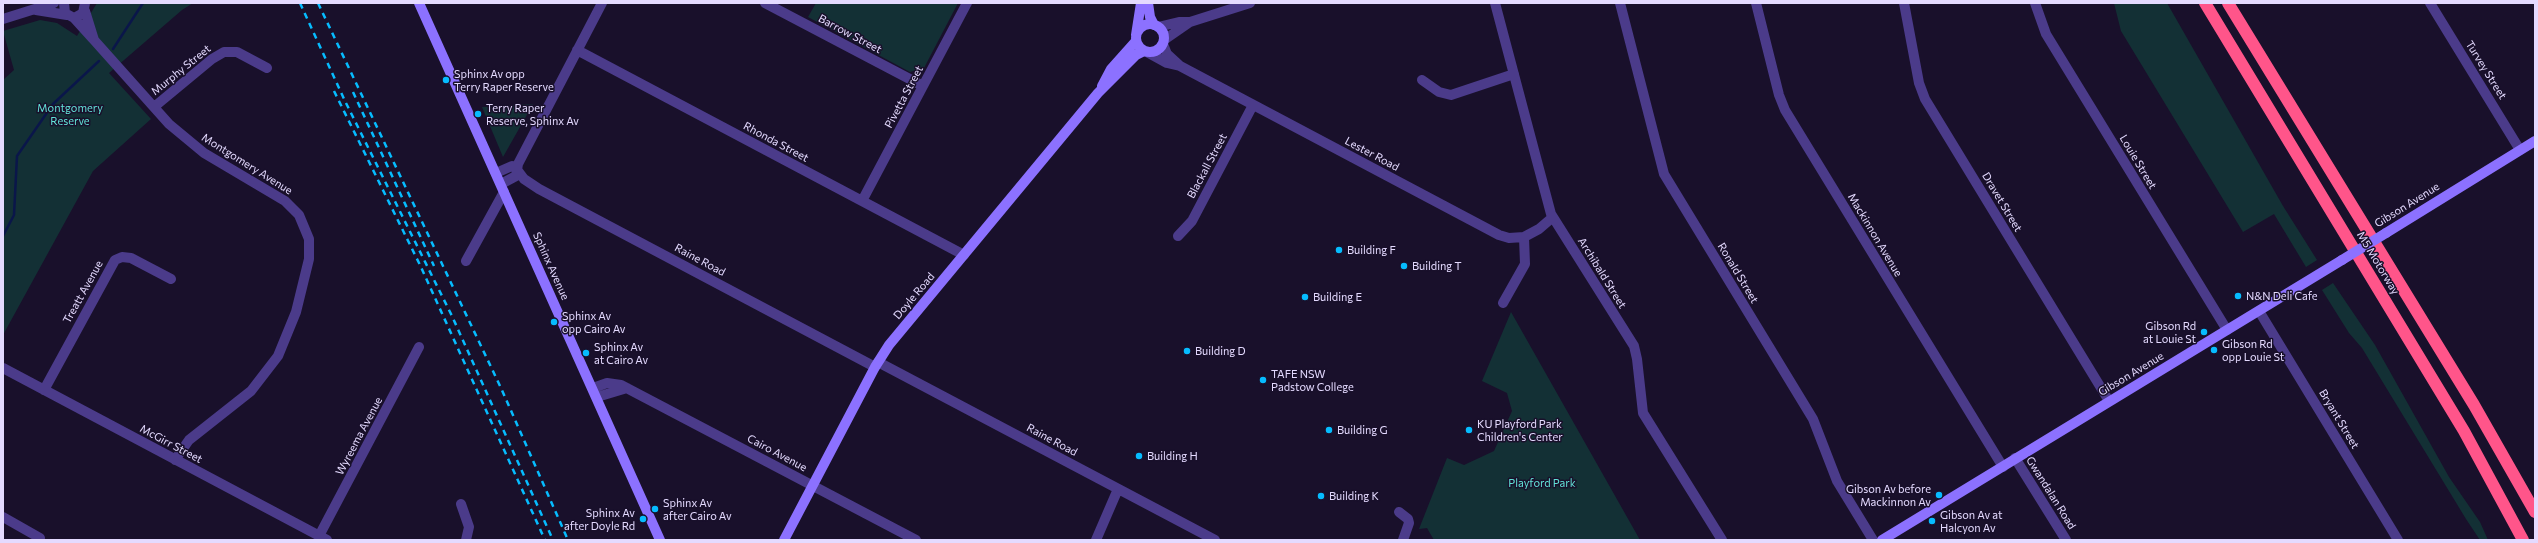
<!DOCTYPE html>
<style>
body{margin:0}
#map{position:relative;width:2538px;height:543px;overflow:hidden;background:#19102b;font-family:Commissioner,sans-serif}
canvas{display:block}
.frame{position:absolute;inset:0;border:4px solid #e4daff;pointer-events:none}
</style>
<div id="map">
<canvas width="2538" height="543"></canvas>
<div class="frame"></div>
</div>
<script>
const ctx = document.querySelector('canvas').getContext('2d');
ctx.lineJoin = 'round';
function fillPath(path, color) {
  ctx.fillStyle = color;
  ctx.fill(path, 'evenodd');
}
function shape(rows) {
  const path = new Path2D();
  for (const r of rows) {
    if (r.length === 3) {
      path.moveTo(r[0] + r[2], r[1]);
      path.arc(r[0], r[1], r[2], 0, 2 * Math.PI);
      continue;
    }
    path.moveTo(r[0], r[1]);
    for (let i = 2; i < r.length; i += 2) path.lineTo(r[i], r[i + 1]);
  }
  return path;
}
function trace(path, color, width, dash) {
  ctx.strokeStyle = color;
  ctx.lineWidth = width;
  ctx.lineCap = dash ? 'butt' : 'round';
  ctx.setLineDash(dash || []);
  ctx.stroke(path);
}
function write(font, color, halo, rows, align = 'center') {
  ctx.font = font + ' Commissioner,sans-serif';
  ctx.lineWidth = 3;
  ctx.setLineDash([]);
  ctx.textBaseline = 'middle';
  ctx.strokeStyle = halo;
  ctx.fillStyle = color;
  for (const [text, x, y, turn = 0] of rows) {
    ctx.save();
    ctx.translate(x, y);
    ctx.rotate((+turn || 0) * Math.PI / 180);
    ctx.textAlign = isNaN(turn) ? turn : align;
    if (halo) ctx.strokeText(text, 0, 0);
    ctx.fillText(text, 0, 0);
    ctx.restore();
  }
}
fillPath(shape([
 [97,3,193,3,182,10,109,73,151,119,93,171,3,335,3,80,14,70,3,31,40,20,57,23,77,36],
 [816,3,958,3,924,68,910,72,808,17],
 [2114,3,2167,3,2283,206,2317,260,2306,267,2274,214,2243,232,2121,31],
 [533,104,503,157,482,107],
 [2333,283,2375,345,2449,477,2480,522,2488,540,2480,540,2466,519,2362,348,2349,333,2322,290],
 [1511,312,1640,540,1434,540,1427,528,1419,529,1447,458,1464,465,1494,451,1512,411,1507,393,1482,381]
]), '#133035');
trace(shape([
 [113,49,143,3],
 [3,236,14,215,17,156,53,104,99,61]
]), '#0a164a', 2.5);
trace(shape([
 [64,3,65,13,74,18,83,13,85,3],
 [765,3,923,86],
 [1495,3,1551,214,1634,346,1637,359,1643,413,1722,540],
 [1620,3,1664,174,1813,419,1837,481,1873,540],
 [1756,3,1779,95,1785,110,2003,467],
 [1904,3,1919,83,1925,99,2109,401],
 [2035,3,2046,34,2227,330],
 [2430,3,2520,150],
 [36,10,67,15],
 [85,11,94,40,169,124,204,153,285,201,299,215,309,239,309,259,296,312,278,356,251,391,189,440,175,460],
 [74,18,93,39],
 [3,19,54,3],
 [1158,27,1179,22,1190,22,1250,3],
 [1164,40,1190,22],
 [1163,44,1167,54,1180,66,1499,235,1509,238,1524,237,1539,229,1553,217],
 [577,50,964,255],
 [1147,52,1167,63,1180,66],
 [1422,80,1439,92,1451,95,1514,74],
 [154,107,212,59,224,52,237,52,267,68],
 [496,173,512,166,515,167,524,179,539,189,875,367],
 [501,184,516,176,518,164,602,3],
 [862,201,967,3],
 [1178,236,1192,221,1253,105],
 [466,261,504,192],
 [1503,303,1525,264,1524,237],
 [2259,311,2398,540],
 [878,362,1215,540],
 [3,368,327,540],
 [593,388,607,383,621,385,916,540],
 [44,390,115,260,122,257,131,258,171,279],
 [597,397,627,388],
 [2015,458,2066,540],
 [461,504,469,527,466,540],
 [1399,512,1408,519,1409,523,1403,540],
 [3,517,40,538],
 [319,536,419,347],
 [1096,540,1118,489]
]), '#4b3b8a', 10);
trace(shape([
 [419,3,660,540],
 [1148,3,1150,17,1154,25],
 [1150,38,14],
 [1136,35,1141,3],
 [1102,86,1111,69,1136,41],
 [2386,233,2535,141],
 [784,540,875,367,889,345,1098,93,1136,55,1144,51],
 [1882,540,2342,260]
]), '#8c71ff', 10);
trace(shape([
 [2205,3,2464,431,2523,540],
 [2228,3,2474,405,2535,512]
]), '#ff558a', 12);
trace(shape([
 [300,3,345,101,452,316,553,540],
 [318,3,501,388,568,540],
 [334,91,420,265,545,540],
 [353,92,434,266]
]), '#06bcff', 2.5, [6, 5]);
trace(shape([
 [2342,260,2386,233]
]), '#8c71ff', 10);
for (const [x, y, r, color] of [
 [446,80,4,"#06bcff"],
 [478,114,4,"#06bcff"],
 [1339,250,4,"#06bcff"],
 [1404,266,4,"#06bcff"],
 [2238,296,4,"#06bcff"],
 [1305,297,4,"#06bcff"],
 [554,322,4,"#06bcff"],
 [2204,332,4,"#06bcff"],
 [2214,350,4,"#06bcff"],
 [1187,351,4,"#06bcff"],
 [586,353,4,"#06bcff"],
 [1263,380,4,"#06bcff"],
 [1329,430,4,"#06bcff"],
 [1469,430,4,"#06bcff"],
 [1139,456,4,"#06bcff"],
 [1939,495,4,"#06bcff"],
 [1321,496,4,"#06bcff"],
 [655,509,4,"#06bcff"],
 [643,519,4,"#06bcff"],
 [1932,521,4,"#06bcff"]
]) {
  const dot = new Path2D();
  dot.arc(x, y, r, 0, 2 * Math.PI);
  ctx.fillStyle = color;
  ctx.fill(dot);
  trace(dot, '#19102b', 1.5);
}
write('11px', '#e4daff', '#19102b', [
 ["Barrow Street",850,34,28],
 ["Murphy Street",181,70,-39],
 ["Turvey Street",2486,70,58],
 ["Pivetta Street",904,97,-62],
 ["Rhonda Street",776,142,28],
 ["Lester Road",1372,154,28],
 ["Louie Street",2138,162,59],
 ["Montgomery Avenue",247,164,32],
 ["Blackall Street",1207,166,-62],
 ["Dravet Street",2002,202,59],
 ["Gibson Avenue",2407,205,-32],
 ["Mackinnon Avenue",1875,235,59],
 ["Raine Road",700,260,28],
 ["M5 Motorway",2378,263,59],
 ["Sphinx Avenue",551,266,66],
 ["Archibald Street",1602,273,58],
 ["Ronald Street",1738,273,59],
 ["Treatt Avenue",83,292,-61],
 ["Doyle Road",914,296,-50],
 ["Gibson Avenue",2131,374,-31],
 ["Bryant Street",2339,419,59],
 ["Wyreema Avenue",359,436,-62],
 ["Raine Road",1052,440,28],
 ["McGirr Street",171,444,28],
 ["Cairo Avenue",777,453,28],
 ["Gwandalan Road",2051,493,58]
]);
write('11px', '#e4daff', '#19102b', [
 ["Sphinx Av opp",454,74],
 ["Terry Raper Reserve",454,87],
 ["Terry Raper",486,108],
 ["Reserve, Sphinx Av",486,121],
 ["Building F",1347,250],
 ["Building T",1412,266],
 ["N&N Deli Cafe",2246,296],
 ["Building E",1313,297],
 ["Sphinx Av",562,316],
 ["opp Cairo Av",562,329],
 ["Gibson Rd",2196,326,"right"],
 ["at Louie St",2196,339,"right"],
 ["Gibson Rd",2222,344],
 ["opp Louie St",2222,357],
 ["Sphinx Av",594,347],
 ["at Cairo Av",594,360],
 ["Building D",1195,351],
 ["TAFE NSW",1271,374],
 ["Padstow College",1271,387],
 ["KU Playford Park",1477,424],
 ["Children's Center",1477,437],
 ["Building G",1337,430],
 ["Building H",1147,456],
 ["Gibson Av before",1931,489,"right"],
 ["Mackinnon Av",1931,502,"right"],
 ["Building K",1329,496],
 ["Sphinx Av",663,503],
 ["after Cairo Av",663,516],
 ["Sphinx Av",635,513,"right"],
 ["after Doyle Rd",635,526,"right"],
 ["Gibson Av at",1940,515],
 ["Halcyon Av",1940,528]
], 'left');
write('11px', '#62e3d8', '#19102b', [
 ["Montgomery",70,108],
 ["Reserve",70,121],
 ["Playford Park",1542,483]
]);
</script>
